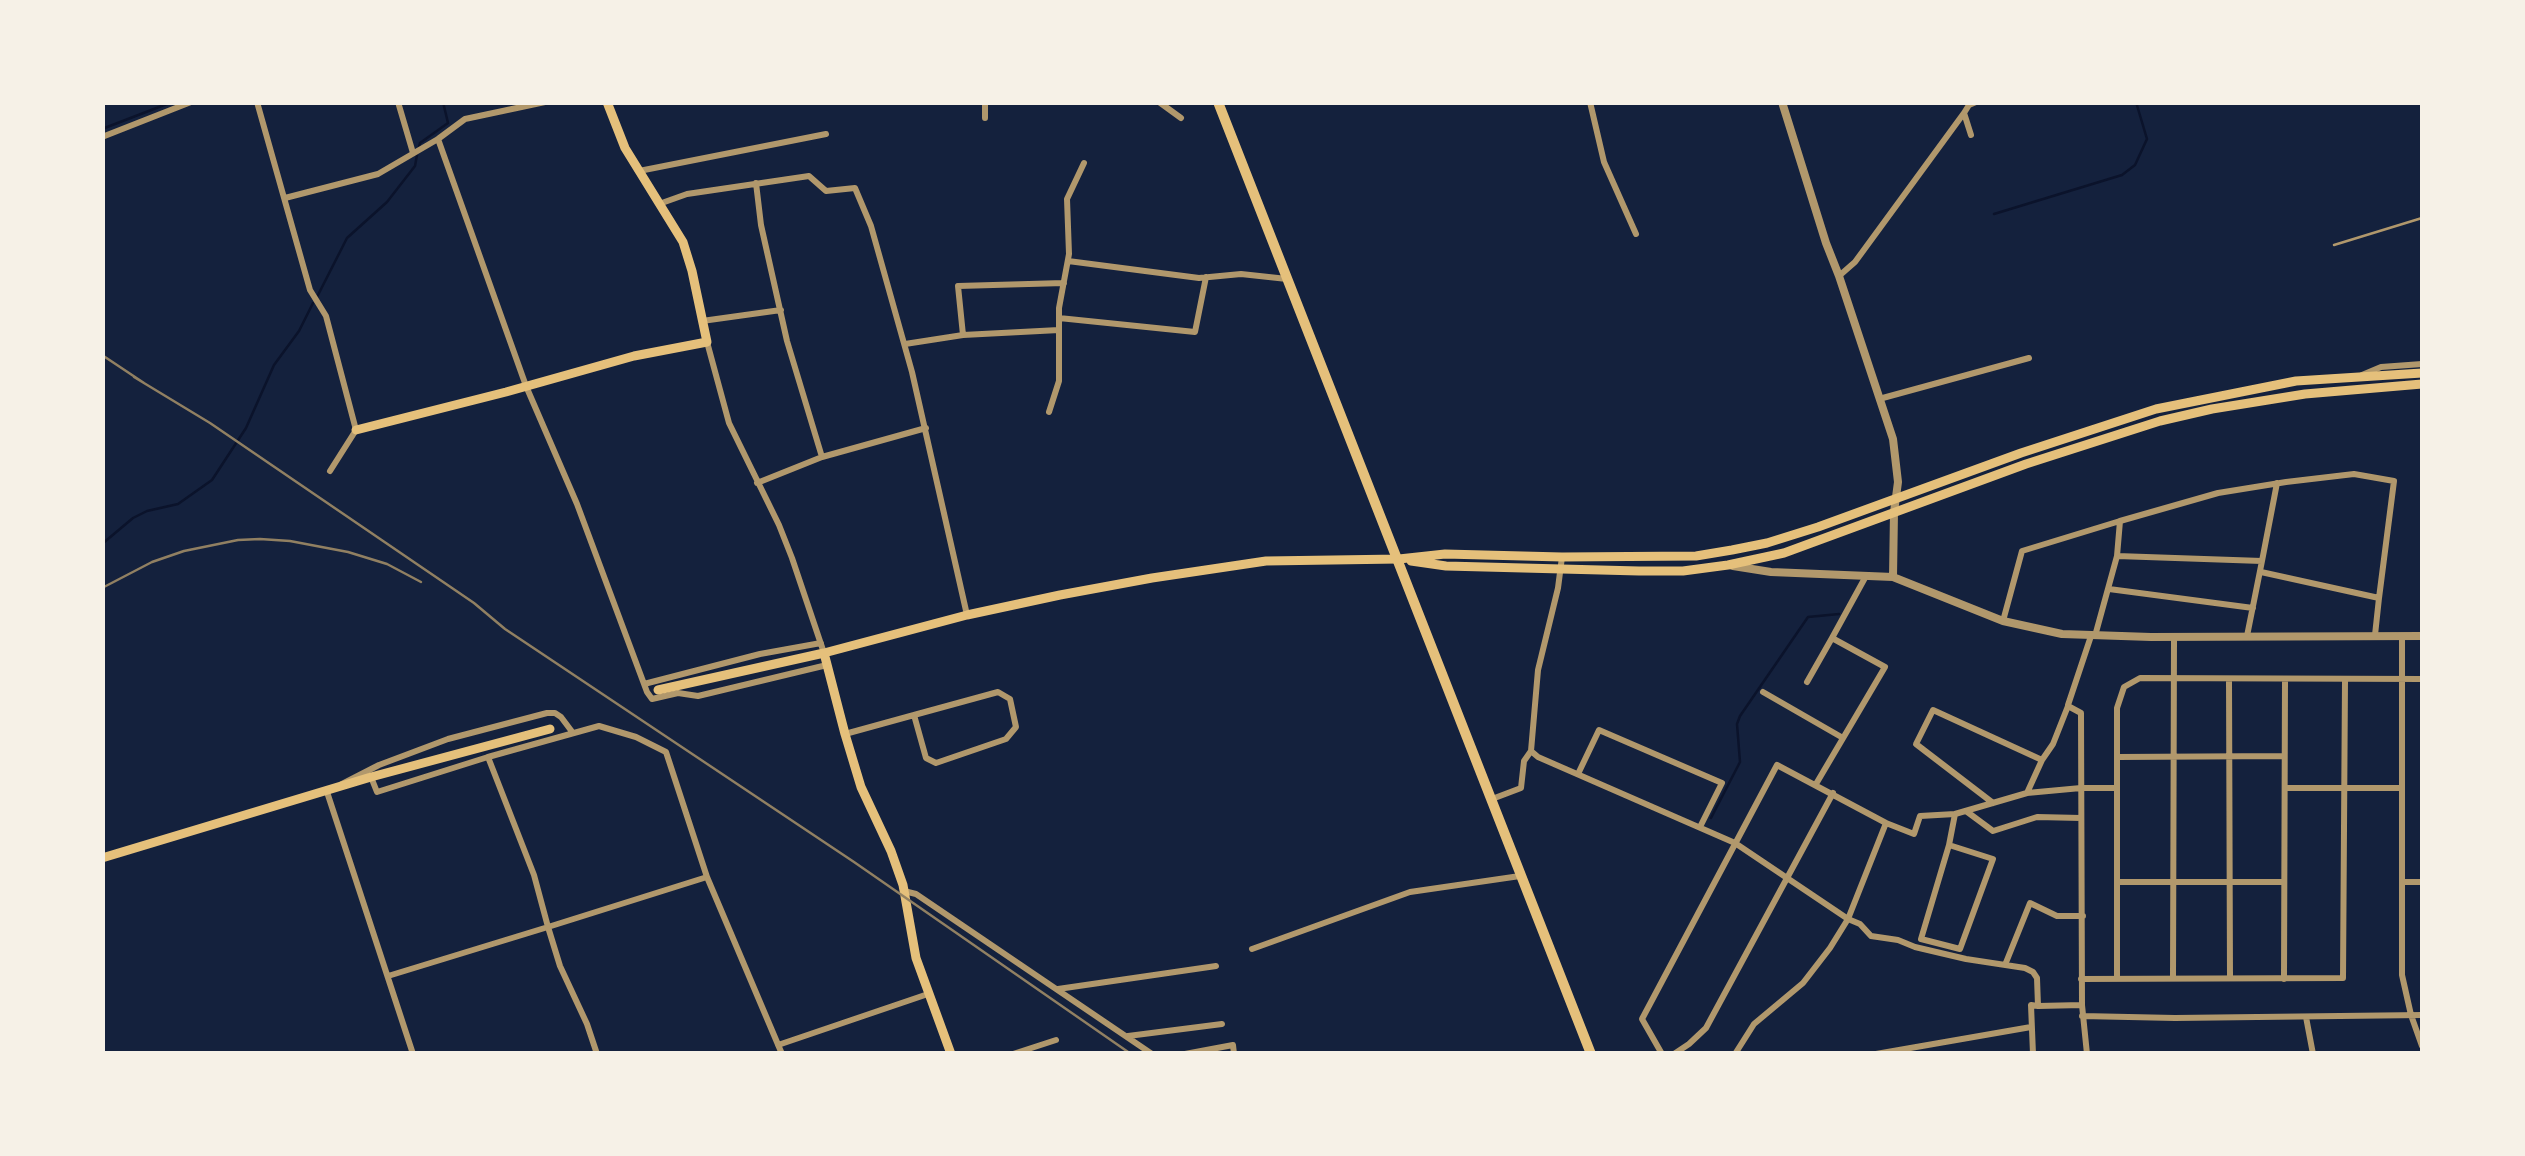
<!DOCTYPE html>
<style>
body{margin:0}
#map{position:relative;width:2525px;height:1156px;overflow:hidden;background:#14213d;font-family:Merriweather,serif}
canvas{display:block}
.frame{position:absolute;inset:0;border:105px solid #f6f1e7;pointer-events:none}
</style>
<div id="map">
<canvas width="2525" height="1156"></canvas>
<div class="frame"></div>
</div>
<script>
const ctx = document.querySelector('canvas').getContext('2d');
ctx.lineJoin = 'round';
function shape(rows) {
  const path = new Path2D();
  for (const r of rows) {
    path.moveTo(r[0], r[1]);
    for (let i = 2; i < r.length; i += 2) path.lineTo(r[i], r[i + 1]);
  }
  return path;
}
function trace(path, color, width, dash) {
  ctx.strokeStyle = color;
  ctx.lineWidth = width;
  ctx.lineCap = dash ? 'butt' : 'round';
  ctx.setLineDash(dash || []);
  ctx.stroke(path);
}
trace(shape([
 [102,129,172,102],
 [419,147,420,143,448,123,443,102],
 [1994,214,2122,175,2135,165,2147,139,2136,102],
 [317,297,347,238,387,202,415,166,417,155],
 [102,544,133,518,147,511,178,504,212,480,246,428,274,365,299,331,313,303],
 [1711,818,1740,762,1737,724,1740,716,1808,617,1839,614]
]), '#0b132b', 2.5);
trace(shape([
 [2334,245,2422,218]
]), '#b1986c', 2.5);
trace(shape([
 [257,102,310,290,326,316,356,430,330,471],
 [398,102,413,153],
 [1141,102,1158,102],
 [1159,102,1181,118],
 [1590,102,1604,162,1636,234],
 [985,118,985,102],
 [1971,135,1964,113,1969,105,1976,102],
 [102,137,191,102],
 [438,139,526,386,577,504,647,692,652,699,678,693,698,696,827,665],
 [639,171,826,134],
 [756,183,761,225,787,341,822,457],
 [285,198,378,174,438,139,465,119,545,102],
 [659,204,687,194,809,176,826,191,855,188,871,226,912,372,967,615],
 [1068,261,1199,278,1241,274,1287,279],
 [1839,276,1855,262,1964,113],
 [1059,318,1195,332,1206,277],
 [702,321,781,310],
 [1059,330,963,335,958,286,1064,283],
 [707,342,729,423,779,525,792,558,824,653],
 [905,344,963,335],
 [2362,375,2381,367,2422,364],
 [1879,399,2029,358],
 [1049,412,1059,381,1059,308,1069,254,1067,199,1084,163],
 [757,483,822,457,926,428],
 [2120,521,2218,493,2286,482,2354,474,2394,481,2379,598],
 [1562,557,1558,588,1538,670,1531,751,1538,757,1735,843,1848,919,1860,924,1871,936,1898,940,1915,947,1966,959,2025,968,2033,972,2037,978,2038,1006,2031,1005,2033,1054],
 [2262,561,2277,483],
 [2261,572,2379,598,2375,635],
 [2109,589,2253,608],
 [2003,621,2022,551,2120,521,2117,556],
 [2095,636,2117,556,2262,561,2247,636],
 [2402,636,2402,975,2411,1015,2422,1046],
 [1832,638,1866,576],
 [2229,679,2230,978],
 [1807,682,1832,638,1885,667,1816,784],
 [644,684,760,654,821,643],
 [1763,692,1843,738],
 [2068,705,2091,636],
 [845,734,914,715,998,692,1010,699,1016,727,1006,739,936,763,926,758,914,715],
 [2118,757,2284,756],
 [1578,774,1599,730,1722,783,1700,827],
 [371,777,377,792,488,757],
 [342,784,379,765,448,739,547,713,555,713,561,717,573,733],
 [2285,788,2402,788],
 [327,792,413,1054],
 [2027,793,2042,760],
 [1492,799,1521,788,1524,761,1531,751],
 [1993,803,1916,744,1933,710,2042,760,2053,744,2068,706,2081,713,2082,1005,2087,1054],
 [1966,811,1993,831,2037,817,2081,818],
 [1886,823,1914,834,1920,816,1955,814],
 [1949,845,1921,939,1960,949,1993,859,1949,845,1955,814,2027,793,2081,788,2117,788],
 [707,877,782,1054],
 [2117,882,2284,882],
 [2402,882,2422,882],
 [904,891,916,894,1152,1054],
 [1252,949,1410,892,1520,876],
 [2005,965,2030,903,2057,916,2083,916],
 [388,976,548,927,707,877,666,752,636,737,599,726,488,757,534,875,548,927,560,966,587,1024,597,1054],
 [2117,977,2117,708,2124,687,2140,678,2422,679],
 [2173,978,2174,637],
 [2081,979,2343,978,2345,680],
 [2284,979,2285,679],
 [1058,989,1216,966],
 [2038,1006,2082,1005],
 [2082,1016,2175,1018,2422,1015],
 [2306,1017,2313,1054],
 [1128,1036,1222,1024],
 [778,1045,928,994],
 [1013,1054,1056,1040],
 [1185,1054,1233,1045,1234,1054],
 [1662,1054,1642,1019,1777,765,1886,823,1848,919,1830,948,1803,983,1754,1024,1735,1054],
 [1674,1054,1689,1044,1706,1028,1833,793],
 [1876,1054,2031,1027]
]), '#b1986c', 6);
trace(shape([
 [1782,102,1826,243,1839,276,1893,439,1898,482,1894,512,1893,577],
 [1733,566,1771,572,1893,577,2003,621,2062,634,2151,637,2422,636]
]), '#b1986c', 8);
trace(shape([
 [356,430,506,392,634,356,707,342,692,271,683,242,625,148,607,102],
 [1411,561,1446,566,1639,571,1683,571,1728,565,1784,553,2026,464,2160,421,2212,409,2305,394,2422,384],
 [824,653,845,734,861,787,891,851,903,885,916,958,951,1054],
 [658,690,824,653,967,615,1060,595,1152,578,1266,561,1399,559,1445,554,1562,557,1696,556,1732,550,1767,543,1818,527,2021,453,2156,409,2296,381,2422,373],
 [102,858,371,777,550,729]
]), '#e5c07b', 9);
trace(shape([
 [1218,102,1591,1054]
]), '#e5c07b', 10);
trace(shape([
 [102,355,144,383],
 [134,377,210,423,474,603,505,629,854,862,1131,1054],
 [102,588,152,562,184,551,238,540,260,539,290,541,348,552,387,564,421,582]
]), '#918062', 2.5);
</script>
